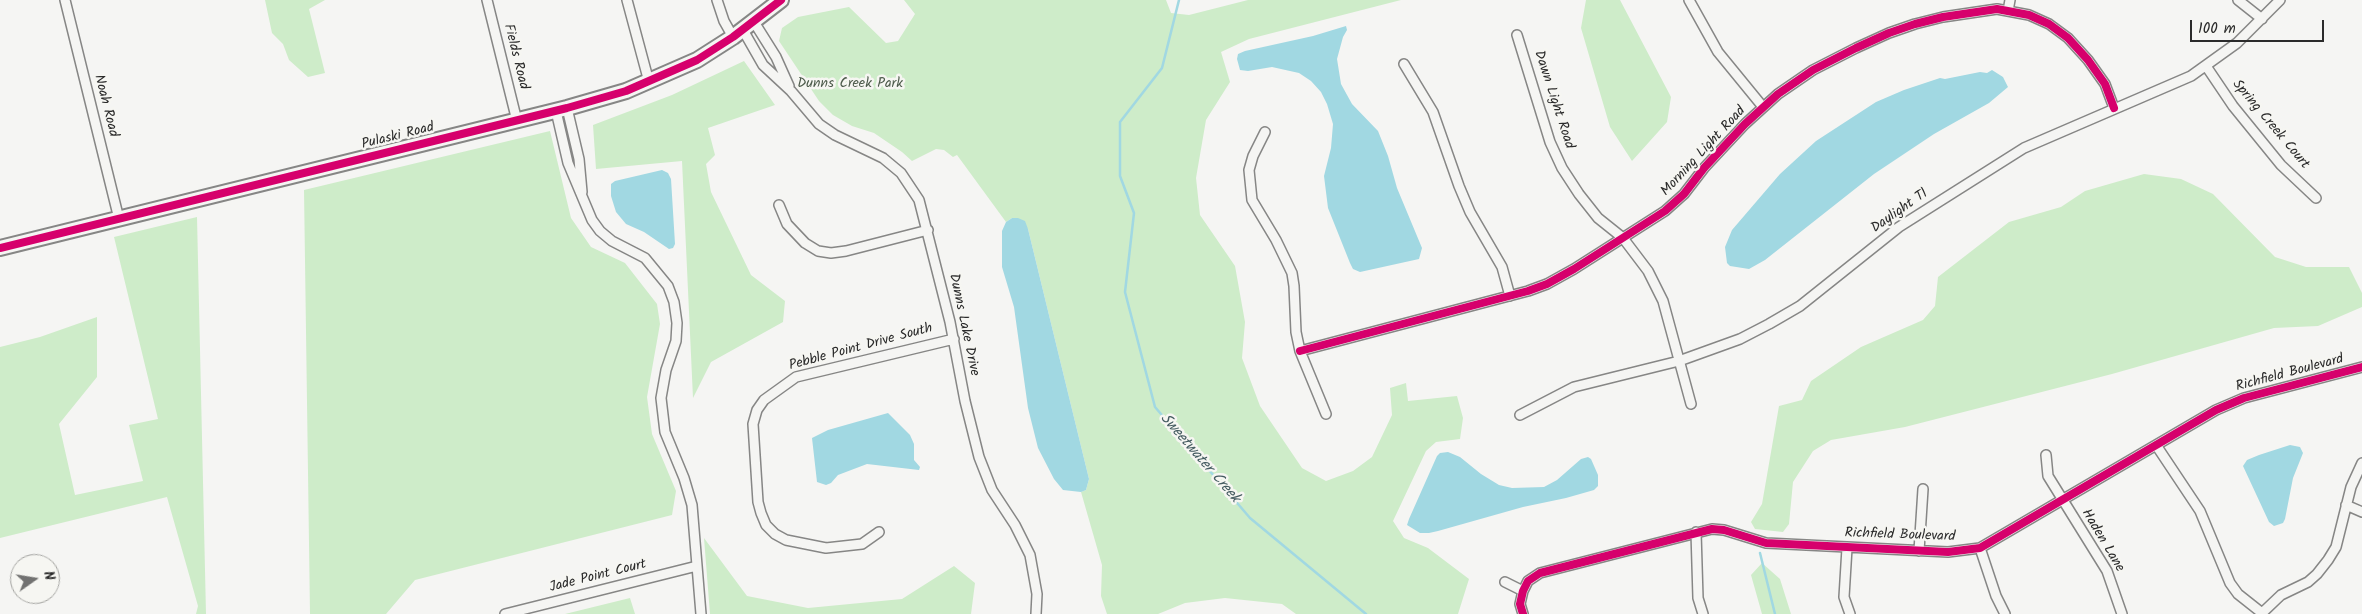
<!DOCTYPE html>
<style>
body{margin:0}
#map{position:relative;width:2362px;height:614px;overflow:hidden;background:#f5f5f3;font-family:Kalam,sans-serif}
canvas{display:block}
.north{position:absolute;left:10px;top:554px;width:50px;height:50px;box-sizing:border-box;background:#f6f6f2;border:1px solid #a5a5a2;border-radius:50%;rotate:77deg;font-size:14px;font-weight:700;line-height:20px;text-align:center;color:#2b2b2b}
.north::after{content:'';display:block;margin:auto;width:18px;height:22px;background:#727271;clip-path:polygon(50% 0,100% 100%,50% 72%,0 100%)}
.scale{position:absolute;left:2190px;top:20px;width:134px;height:22px;box-sizing:border-box;border:2px solid #2b2b2b;border-top:0;padding-left:6px;font-size:15px;line-height:18px;white-space:nowrap;color:#2b2b2b;-webkit-text-stroke:4px #f6f6f2;paint-order:stroke}
</style>
<div id="map">
<canvas width="2362" height="614"></canvas>
<div class="north">N</div>
<div class="scale">100 m</div>
</div>
<script>
const ctx = document.querySelector('canvas').getContext('2d');
ctx.lineJoin = 'round';
function fillPath(path, color) {
  ctx.fillStyle = color;
  ctx.fill(path, 'evenodd');
}
function shape(rows) {
  const path = new Path2D();
  for (const r of rows) {
    path.moveTo(r[0], r[1]);
    for (let i = 2; i < r.length; i += 2) path.lineTo(r[i], r[i + 1]);
  }
  return path;
}
function trace(path, color, width, dash) {
  ctx.strokeStyle = color;
  ctx.lineWidth = width;
  ctx.lineCap = dash ? 'butt' : 'round';
  ctx.setLineDash(dash || []);
  ctx.stroke(path);
}
function write(font, color, halo, rows, align = 'center') {
  ctx.font = font + ' Kalam,sans-serif';
  ctx.lineWidth = 5;
  ctx.setLineDash([]);
  ctx.textBaseline = 'middle';
  ctx.strokeStyle = halo;
  ctx.fillStyle = color;
  for (const [text, x, y, turn = 0] of rows) {
    ctx.save();
    ctx.translate(x, y);
    ctx.rotate((+turn || 0) * Math.PI / 180);
    ctx.textAlign = isNaN(turn) ? turn : align;
    if (halo) ctx.strokeText(text, 0, 0);
    ctx.fillText(text, 0, 0);
    ctx.restore();
  }
}
fillPath(shape([
 [265,0,325,0,309,9,325,73,308,77,289,60,283,44,272,33],
 [904,0,1166,0,1171,13,1189,15,1248,0,1401,0,1249,39,1221,52,1230,82,1206,120,1196,178,1200,215,1235,266,1245,322,1242,358,1260,406,1302,468,1326,481,1353,471,1372,457,1392,415,1390,388,1406,383,1408,401,1457,396,1463,418,1460,439,1436,442,1426,451,1393,521,1404,538,1428,548,1469,579,1458,614,1296,614,1282,604,1225,598,1185,603,1158,614,1107,614,1101,596,1102,565,1081,492,1086,490,1089,479,1028,229,1012,218,1006,222,957,155,953,157,944,150,936,149,912,161,902,152,874,133,852,126,833,115,819,101,779,41,782,28,798,17,849,7,886,43,898,41,915,14],
 [1586,0,1620,0,1671,97,1667,122,1632,161,1610,127,1581,28],
 [744,61,775,105,708,128,715,155,706,164,711,192,751,275,785,301,783,322,711,362,693,398,682,161,596,169,593,125,672,95],
 [550,131,571,218,591,247,625,263,657,304,660,324,647,397,652,434,676,491,672,515,415,580,386,614,310,614,304,190],
 [2144,174,2181,179,2213,194,2275,257,2306,267,2349,267,2362,293,2362,307,2318,326,2274,328,2112,374,1905,427,1831,440,1813,451,1793,482,1789,524,1783,532,1755,529,1751,522,1762,504,1779,406,1802,400,1811,381,1861,347,1923,320,1935,306,1938,277,2009,222,2061,207,2085,191],
 [197,217,206,614,196,614,198,606,167,497,0,538,0,347,40,337,97,317,97,377,59,424,75,495,143,481,129,425,158,419,114,237],
 [704,538,747,596,808,608,902,599,954,566,975,583,971,614,710,614],
 [1762,563,1780,579,1791,614,1762,614,1751,575],
 [630,598,635,614,565,614]
]), '#ceecc9');
fillPath(shape([
 [1346,26,1347,30,1343,37,1337,59,1341,84,1352,104,1378,131,1388,156,1397,188,1422,248,1419,259,1360,272,1353,269,1350,263,1328,208,1324,176,1331,148,1333,124,1327,104,1321,92,1311,81,1299,73,1272,67,1248,71,1240,70,1237,59,1238,54,1245,51,1313,36],
 [1992,70,2003,77,2008,87,1989,103,1934,134,1874,174,1765,260,1749,269,1730,266,1727,263,1725,247,1732,230,1780,174,1816,141,1876,102,1904,90,1940,78,1945,79,1980,72,1987,73],
 [662,170,668,173,671,179,675,244,673,248,669,249,644,232,626,224,616,212,611,196,611,184,615,181],
 [1012,218,1018,218,1025,221,1028,229,1089,479,1086,490,1081,492,1063,490,1054,479,1038,448,1028,408,1014,307,1002,267,1002,231,1006,222],
 [888,413,910,435,914,444,914,460,920,467,919,470,867,464,838,475,831,483,826,485,817,482,812,438,828,430],
 [2290,445,2300,447,2303,453,2293,478,2285,519,2283,523,2274,526,2269,522,2243,466,2247,460,2259,455],
 [1448,452,1460,457,1481,474,1499,485,1512,488,1544,487,1557,480,1581,459,1588,457,1591,459,1598,475,1598,486,1594,490,1566,498,1523,507,1438,531,1429,533,1420,533,1407,525,1409,519,1437,456,1440,453]
]), '#a1d8e2');
trace(shape([
 [1179,0,1162,68,1120,122,1120,176,1134,213,1125,292,1155,407,1250,518,1366,614],
 [1760,553,1775,614]
]), '#a1d8e2', 2.5);
const minor = shape([
 [65,0,119,219],
 [487,0,517,121],
 [627,0,649,82],
 [717,0,724,21,733,37],
 [1689,0,1718,52,1763,107],
 [2238,0,2262,19],
 [2008,11,2010,0],
 [754,22,776,57,789,86],
 [743,30,763,65,791,91,819,124,835,135,883,158,901,173,919,200,950,322,965,401,979,457,992,490,1015,525,1030,555,1037,594,1036,614],
 [1517,35,1550,142,1562,168,1579,194,1598,218,1623,238,1648,271,1663,301,1691,404],
 [1404,64,1433,112,1459,186,1470,212,1502,267,1510,296],
 [2206,66,2233,106,2281,165,2316,198],
 [567,108,579,159,582,192],
 [556,111,568,163,592,220,600,231,612,241,645,258,668,286,674,302,677,323,676,341,666,370,661,398,665,432,684,478,692,505,701,614],
 [1265,132,1253,156,1249,170,1252,200,1276,240,1292,273,1294,286,1296,332,1300,351,1326,414],
 [779,205,787,224,805,243,818,251,831,253,846,251,928,230],
 [1300,351,1528,291,1547,284,1574,269,1665,211,1684,194,1704,168,1745,124,1778,94,1813,70,1856,48,1889,33,1915,24,1943,17,1997,9,2029,15,2049,24,2068,38,2088,60,2105,84,2114,108],
 [1520,415,1574,387,1679,361,1740,339,1769,324,1800,306,1899,227,2024,148,2191,76,2237,43,2280,0],
 [2156,445,2200,511,2230,583,2238,594,2262,613],
 [2046,455,2048,476,2107,571,2122,614],
 [2346,505,2362,512],
 [879,532,862,544,826,548,786,540,775,534,766,525,761,513,758,502,753,424,757,410,764,400,796,377,954,339],
 [1696,532,1698,598,1703,614],
 [1847,548,1844,597,1850,614],
 [1980,548,1996,596,2005,614],
 [1919,551,1923,489],
 [1505,582,1523,591],
 [505,614,697,566],
 [1523,614,1520,604,1523,591,1528,581,1540,573,1712,529,1724,530,1766,543,1948,552,1980,548,2216,410,2244,398,2362,367],
 [2261,614,2281,595,2308,582,2317,574,2328,560,2336,547,2351,487,2362,463]
]);
const primary = shape([
 [0,248,567,108,626,91,697,60,733,37,781,0]
]);
trace(minor, '#868685', 12);
trace(primary, '#868685', 18);
trace(minor, '#f5f5f3', 9);
trace(primary, '#f5f5f3', 14);
trace(shape([
 [0,248,567,108,626,91,697,60,733,37,781,0],
 [1300,351,1528,291,1547,284,1574,269,1665,211,1684,194,1704,168,1745,124,1778,94,1813,70,1856,48,1889,33,1915,24,1943,17,1997,9,2029,15,2049,24,2068,38,2088,60,2105,84,2114,108],
 [1523,614,1520,604,1523,591,1528,581,1540,573,1712,529,1724,530,1766,543,1948,552,1980,548,2216,410,2244,398,2362,367]
]), '#d6006c', 8);
write('14px', '#2b2b2b', '#f6f6f2', [
 ["Fields Road",515,57,76],
 ["Dawn Light Road",1553,100,72],
 ["Noah Road",105,106,76],
 ["Spring Creek Court",2270,125,50],
 ["Pulaski Road",398,137,-14],
 ["Morning Light Road",1704,152,-47],
 ["Daylight Tl",1900,212,-35],
 ["Dunns Lake Drive",963,325,78],
 ["Pebble Point Drive South",861,348,-15],
 ["Richfield Boulevard",2290,374,-15],
 ["Richfield Boulevard",1900,536,2],
 ["Haden Lane",2102,541,59],
 ["Jade Point Court",598,577,-14]
]);
write('14px', '#4c5a4a', '#f6f6f2', [
 ["Dunns Creek Park",850,85]
]);
write('italic 15px', '#445b60', '#f6f6f2', [
 ["Sweetwater Creek",1199,459,49]
]);
</script>
